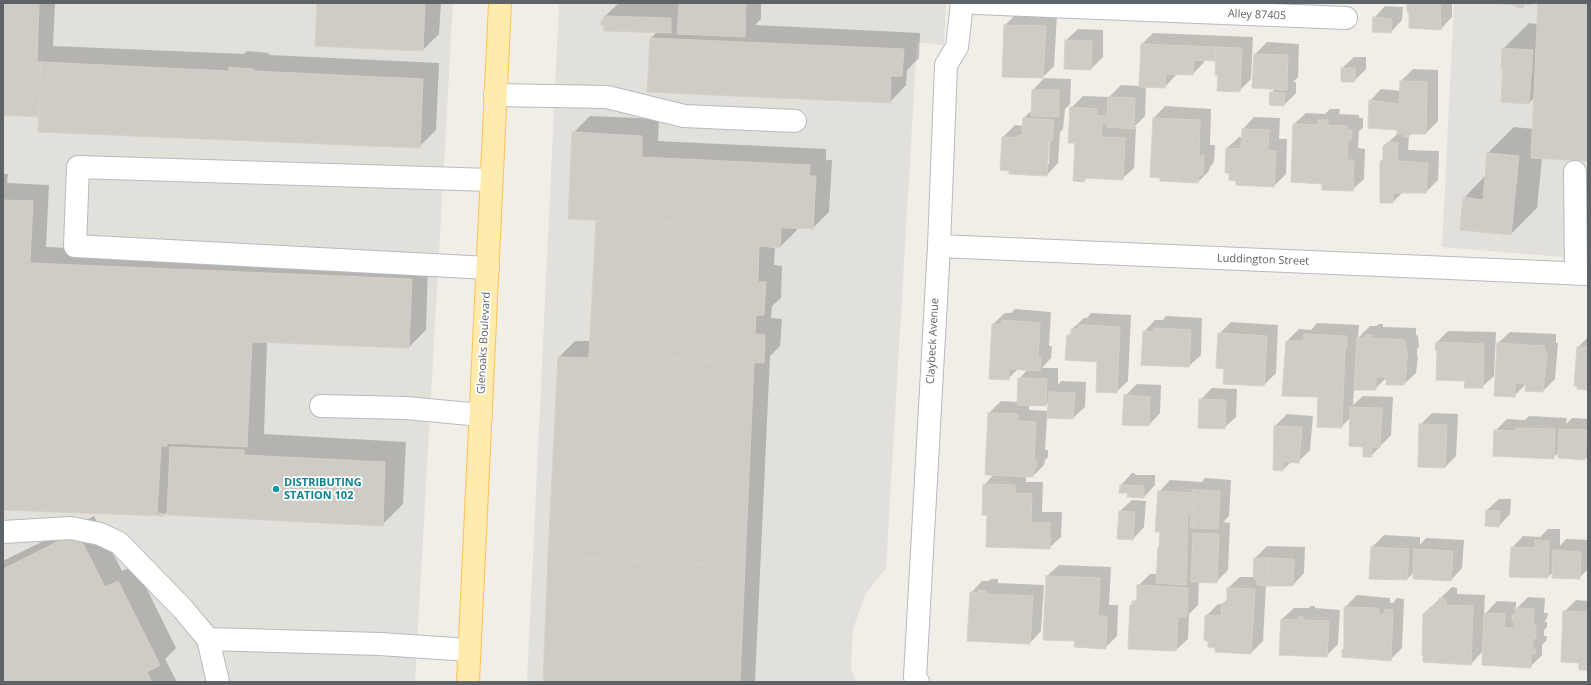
<!DOCTYPE html>
<style>
body{margin:0}
#map{position:relative;width:1591px;height:685px;overflow:hidden;background:#f1eee7;font-family:"Open Sans",sans-serif}
canvas{display:block}
.frame{position:absolute;inset:0;border:4px solid #5e6368;pointer-events:none}
</style>
<div id="map">
<canvas width="1591" height="685"></canvas>
<div class="frame"></div>
</div>
<script>
const ctx = document.querySelector('canvas').getContext('2d');
ctx.lineJoin = 'round';
function fillPath(path, color) {
  ctx.fillStyle = color;
  ctx.fill(path, 'evenodd');
}
function shape(rows) {
  const path = new Path2D();
  for (const r of rows) {
    path.moveTo(r[0], r[1]);
    for (let i = 2; i < r.length; i += 2) path.lineTo(r[i], r[i + 1]);
  }
  return path;
}
function trace(path, color, width, dash) {
  ctx.strokeStyle = color;
  ctx.lineWidth = width;
  ctx.lineCap = dash ? 'butt' : 'round';
  ctx.setLineDash(dash || []);
  ctx.stroke(path);
}
function write(font, color, halo, rows, align = 'center') {
  ctx.font = font + ' "Open Sans",sans-serif';
  ctx.lineWidth = 3.5;
  ctx.setLineDash([]);
  ctx.textBaseline = 'middle';
  ctx.strokeStyle = halo;
  ctx.fillStyle = color;
  for (const [text, x, y, turn = 0] of rows) {
    ctx.save();
    ctx.translate(x, y);
    ctx.rotate((+turn || 0) * Math.PI / 180);
    ctx.textAlign = isNaN(turn) ? turn : align;
    if (halo) ctx.strokeText(text, 0, 0);
    ctx.fillText(text, 0, 0);
    ctx.restore();
  }
}
fillPath(shape([
 [3,3,453,3,415,682,3,682],
 [559,3,946,3,944,45,917,42,886,568,865,595,853,629,851,668,856,682,527,682],
 [1454,3,1588,3,1588,259,1442,247]
]), '#e2e0db');
fillPath(shape([
 [3,3,55,3,53,46,244,54,247,51,269,53,269,55,439,63,436,130,419,147,40,116,3,114],
 [318,3,441,3,439,34,423,50],
 [619,3,761,3,761,19,755,25,920,33,919,58,907,70,906,85,890,102,648,91,651,38,657,32,605,25,602,21,605,16],
 [1408,3,1452,3,1452,17,1441,29,1411,11],
 [1539,3,1588,3,1588,160,1542,158,1537,208,1511,234,1464,198,1486,175,1488,153,1514,127,1534,129,1535,97,1529,103,1504,67,1503,49,1529,23,1538,24],
 [1385,6,1403,7,1402,20,1391,32,1374,18],
 [1017,13,1057,15,1054,66,1043,77,1005,25],
 [1078,29,1103,30,1103,57,1091,69,1066,40],
 [1153,33,1253,37,1251,79,1240,90,1219,74,1216,60,1205,59,1204,62,1193,74,1177,73,1176,75,1165,87,1146,86,1145,116,1134,127,1136,127,1134,168,1122,179,1087,177,1084,181,1071,108,1083,96,1109,97,1121,85,1140,86,1142,44],
 [1267,42,1299,44,1298,77,1293,82,1296,82,1296,93,1284,105,1271,93,1276,88,1255,54],
 [1354,57,1366,57,1366,69,1354,81,1342,68],
 [1413,69,1438,70,1438,121,1426,133,1412,133,1409,136,1408,150,1439,151,1438,180,1426,192,1403,192,1393,202,1381,161,1384,158,1384,147,1398,133,1398,130,1370,101,1381,89,1401,91,1401,81],
 [1044,78,1071,79,1070,104,1065,109,1063,129,1060,132,1058,163,1047,175,1003,137,1015,125,1024,126,1024,118,1032,110,1033,90],
 [1048,136,1050,136,1049,164,1047,164],
 [1165,106,1211,109,1210,145,1215,145,1214,162,1210,167,1209,171,1198,182,1151,176,1154,118],
 [1330,109,1340,109,1339,114,1359,115,1359,118,1363,118,1363,128,1359,131,1358,148,1365,149,1364,179,1352,190,1323,183,1294,124,1306,113,1325,114],
 [590,116,659,119,658,141,826,149,826,160,832,160,829,212,813,228,797,228,797,230,780,247,775,246,774,265,782,266,781,298,772,306,771,318,782,319,780,346,770,356,755,682,544,682,559,357,575,341,591,341,597,219,573,133],
 [1254,117,1280,118,1279,139,1287,139,1286,174,1274,186,1227,148,1239,137,1242,137,1243,129],
 [3,174,8,174,7,183,49,185,46,247,428,263,426,330,409,347,267,342,264,434,406,442,403,504,382,525,168,511,164,515,3,509],
 [1015,309,1051,312,1049,346,1052,346,1051,358,1042,368,1058,368,1058,385,1061,381,1086,382,1085,407,1073,418,1047,417,1045,450,1048,450,1048,457,1045,460,1044,465,1033,476,1026,476,1026,482,1043,482,1042,512,1062,512,1061,537,1049,548,988,514,984,485,994,474,986,474,989,413,1001,401,1018,402,1019,379,1028,369,1019,368,1008,379,993,324,1005,313,1011,313],
 [1049,401,1049,411,1029,410,1029,404,1046,405],
 [1091,313,1131,315,1128,381,1116,392,1098,361,1068,336,1072,332,1072,329,1084,318,1087,318],
 [1166,316,1202,318,1201,355,1189,366,1144,332,1155,320,1163,320],
 [1231,322,1278,325,1276,373,1264,385,1225,368,1219,334],
 [1317,323,1359,325,1358,338,1370,326,1376,326,1379,324,1383,324,1383,327,1416,328,1416,335,1418,336,1419,347,1417,349,1417,357,1418,357,1416,373,1404,384,1387,377,1375,389,1354,389,1353,405,1363,396,1393,397,1391,435,1371,456,1364,446,1351,417,1341,427,1287,341,1299,329,1311,330],
 [1448,331,1496,332,1494,376,1482,387,1466,380,1438,349,1437,342],
 [1510,332,1556,334,1556,343,1558,343,1555,379,1543,391,1527,383,1514,396,1498,343],
 [1588,337,1588,388,1587,389,1578,347],
 [1137,384,1161,385,1160,413,1149,425,1125,396],
 [1212,388,1237,389,1236,417,1224,428,1200,400],
 [1432,413,1458,414,1456,456,1445,467,1420,425],
 [1287,414,1313,416,1310,450,1298,462,1292,461,1283,470,1274,469,1275,426],
 [1529,416,1567,418,1566,424,1572,418,1588,419,1588,456,1585,459,1559,452,1553,458,1495,431,1507,419,1525,420],
 [1132,473,1135,473,1135,475,1155,475,1155,485,1144,497,1129,492,1120,492,1121,485],
 [1205,478,1231,480,1229,516,1223,522,1230,523,1228,570,1216,582,1199,581,1198,605,1189,614,1188,639,1176,650,1129,648,1131,605,1138,597,1138,586,1150,574,1158,574,1159,547,1161,545,1159,492,1170,480,1202,482],
 [1499,499,1511,499,1510,514,1499,526,1487,510],
 [1132,500,1146,501,1144,527,1133,539,1120,511],
 [94,516,122,571,135,565,176,648,165,659,177,682,3,682,3,561],
 [1548,529,1560,529,1560,546,1566,539,1588,540,1588,569,1579,578,1554,571,1548,577,1512,548,1523,536,1540,537],
 [1384,535,1420,537,1420,545,1426,538,1464,540,1462,568,1451,580,1414,572,1407,579,1371,578,1372,547],
 [1267,546,1305,547,1304,573,1293,585,1266,584,1263,641,1251,653,1216,651,1206,616,1218,604,1223,604,1228,598,1228,588,1240,577,1256,577,1254,574,1255,558],
 [1059,565,1111,567,1109,605,1118,605,1117,636,1105,648,1076,640,1047,576],
 [991,579,998,579,998,583,1044,585,1041,631,1030,643,971,593,982,581,988,581],
 [1452,587,1457,588,1457,594,1485,595,1484,615,1497,601,1516,602,1516,609,1528,597,1545,598,1544,613,1548,613,1547,618,1545,621,1545,622,1547,622,1547,627,1544,630,1544,636,1547,636,1546,641,1542,645,1542,655,1530,667,1483,651,1471,664,1424,614],
 [1357,595,1390,598,1390,603,1393,603,1397,598,1404,599,1402,648,1390,660,1343,650,1345,648,1345,607],
 [1576,600,1588,601,1588,669,1580,662,1564,612],
 [1311,606,1315,606,1315,608,1340,610,1338,644,1326,656,1282,619,1294,608,1309,608]
]), '#0003');
const building = shape([
 [3,3,39,3,37,62,41,62,39,117,3,115,3,3],
 [317,3,425,3,423,51,315,46,317,3],
 [679,3,746,3,745,37,677,34,679,3],
 [1407,3,1440,3,1441,30,1409,28,1409,12,1407,12,1407,3],
 [1490,3,1530,3,1530,5,1524,4,1523,8,1516,8,1516,5,1490,3],
 [1538,3,1588,3,1588,161,1531,158,1538,3],
 [604,16,671,18,671,33,604,31,604,26,601,26,601,21,604,21,604,16],
 [1373,17,1392,19,1391,33,1372,32,1373,17],
 [1004,25,1046,26,1043,78,1002,77,1004,25],
 [650,38,904,49,902,76,891,76,890,103,647,92,650,38],
 [1065,40,1092,41,1091,70,1064,69,1065,40],
 [1141,44,1216,47,1215,61,1194,60,1193,75,1166,74,1165,88,1139,87,1141,44],
 [1216,47,1242,48,1240,92,1217,91,1218,75,1215,75,1216,47],
 [1502,48,1533,50,1529,104,1501,102,1503,68,1501,68,1502,48],
 [1254,54,1288,55,1287,90,1252,88,1254,54],
 [41,62,229,71,229,67,253,69,253,71,423,79,420,148,38,132,41,62],
 [1341,68,1355,68,1355,82,1341,82,1341,68],
 [1400,81,1427,82,1426,134,1409,134,1409,137,1404,137,1403,134,1397,134,1397,130,1368,128,1369,100,1399,104,1400,81],
 [1032,90,1059,90,1059,117,1031,116,1032,90],
 [1270,92,1285,93,1284,106,1269,105,1270,92],
 [1108,97,1135,98,1134,129,1107,127,1107,124,1102,123,1101,137,1125,138,1123,180,1084,178,1084,182,1073,181,1075,143,1068,143,1070,107,1097,109,1097,116,1107,116,1108,97],
 [1023,118,1054,120,1052,141,1049,141,1047,176,1009,174,1009,171,1000,170,1002,137,1017,138,1018,135,1022,136,1023,118],
 [1153,118,1200,120,1199,156,1204,156,1203,175,1199,175,1198,183,1160,181,1160,178,1150,177,1153,118],
 [1318,120,1328,120,1328,125,1347,126,1347,130,1352,130,1351,140,1348,140,1347,160,1354,160,1353,191,1322,190,1322,184,1291,182,1293,124,1317,125,1318,120],
 [1242,129,1269,130,1268,150,1276,151,1274,187,1236,185,1236,181,1229,180,1229,173,1225,173,1226,148,1241,149,1242,129],
 [572,132,642,136,642,157,810,165,809,176,816,176,813,229,568,219,572,132],
 [1388,142,1398,143,1397,161,1428,163,1426,193,1393,193,1393,203,1380,203,1380,161,1383,161,1383,146,1388,142],
 [1487,153,1519,156,1511,235,1460,230,1463,197,1483,200,1487,153],
 [3,200,33,201,30,263,412,279,409,348,252,342,247,447,167,443,167,446,161,446,157,513,164,514,164,516,3,510,3,200],
 [596,220,781,229,780,248,759,246,758,282,766,282,764,315,756,315,755,334,765,335,764,363,589,355,596,220],
 [1002,320,1040,323,1038,357,1041,357,1040,371,1009,369,1009,380,989,379,992,324,1002,324,1002,320],
 [1079,325,1120,327,1117,393,1096,392,1097,362,1065,360,1067,335,1071,336,1071,329,1078,329,1079,325],
 [1154,328,1191,330,1189,367,1141,365,1143,331,1153,332,1154,328],
 [1218,333,1267,336,1264,386,1223,384,1224,369,1216,368,1218,333],
 [1304,334,1347,336,1347,348,1345,348,1342,428,1317,427,1318,397,1282,396,1286,341,1304,341,1304,334],
 [1366,335,1372,335,1372,338,1405,340,1405,347,1406,347,1408,360,1406,360,1405,368,1407,368,1404,385,1386,385,1386,377,1376,377,1376,390,1354,390,1357,338,1366,338,1366,335],
 [1436,342,1484,344,1483,388,1464,388,1465,381,1436,380,1437,350,1435,350,1436,342],
 [1497,343,1545,346,1545,354,1547,354,1543,392,1525,391,1526,384,1515,383,1515,397,1494,396,1497,343],
 [1577,347,1588,347,1587,390,1577,389,1577,386,1574,386,1577,347],
 [589,355,754,363,745,566,548,557,558,357,589,358,589,355],
 [1018,378,1047,379,1046,406,1017,405,1018,378],
 [1049,392,1075,393,1073,419,1047,418,1049,392],
 [1124,395,1150,397,1149,426,1122,425,1124,395],
 [1199,399,1226,400,1225,429,1198,428,1199,399],
 [1350,407,1382,408,1380,448,1372,447,1372,457,1363,457,1363,447,1349,446,1350,407],
 [988,413,1018,414,1017,421,1036,422,1034,461,1037,461,1036,469,1034,469,1033,477,985,475,988,413],
 [1419,424,1447,425,1445,468,1418,467,1419,424],
 [1274,426,1302,427,1299,463,1284,462,1283,471,1273,470,1274,426],
 [1516,428,1555,429,1554,459,1493,456,1494,430,1516,431,1516,428],
 [1559,429,1587,430,1585,460,1558,458,1559,429],
 [170,447,244,450,244,455,385,462,383,526,167,515,170,447],
 [983,484,1015,485,1015,493,1032,494,1031,523,1050,523,1050,549,986,547,987,515,982,515,983,484],
 [1120,485,1144,486,1144,498,1127,497,1128,493,1119,493,1120,485],
 [1193,489,1195,490,1193,528,1190,528,1191,515,1188,514,1186,585,1156,583,1158,547,1159,547,1160,532,1155,532,1158,491,1193,493,1193,489],
 [1195,490,1220,491,1218,529,1193,528,1195,490],
 [1486,510,1500,511,1499,527,1485,526,1486,510],
 [1119,511,1135,512,1133,540,1117,539,1119,511],
 [77,532,105,587,118,581,160,665,147,672,152,682,3,682,3,569,77,532],
 [1193,533,1219,534,1217,583,1191,582,1193,533],
 [1535,540,1549,541,1548,578,1509,577,1511,547,1535,548,1535,540],
 [1371,547,1409,549,1407,580,1369,579,1371,547],
 [1414,549,1453,551,1451,581,1413,579,1414,549],
 [1553,550,1581,552,1580,579,1552,578,1553,550],
 [548,557,745,566,740,682,543,682,548,557],
 [1254,558,1268,558,1266,586,1258,585,1253,575,1254,558],
 [1268,558,1294,559,1293,586,1266,586,1268,558],
 [1046,576,1100,578,1098,616,1107,616,1106,649,1074,647,1075,641,1043,640,1046,576],
 [1137,585,1188,588,1187,617,1178,617,1176,651,1128,649,1130,605,1132,605,1132,601,1137,601,1137,585],
 [1227,588,1255,589,1251,654,1215,652,1215,648,1208,647,1208,641,1204,640,1205,615,1221,616,1222,603,1227,603,1227,588],
 [978,590,986,591,986,594,1033,596,1030,644,967,641,970,592,978,593,978,590],
 [1439,598,1446,599,1446,605,1473,606,1471,665,1423,662,1423,655,1422,655,1423,614,1434,604,1439,605,1439,598],
 [1344,607,1376,608,1379,609,1378,614,1384,615,1385,609,1393,610,1391,661,1342,657,1342,649,1344,650,1344,607],
 [1515,608,1534,609,1533,625,1536,625,1536,631,1534,630,1533,633,1536,634,1536,639,1533,639,1532,647,1535,648,1535,654,1531,653,1531,668,1482,665,1484,613,1505,614,1504,628,1514,628,1514,621,1512,621,1512,615,1515,615,1515,608],
 [1563,611,1588,612,1588,670,1579,670,1579,663,1561,662,1563,611],
 [1299,617,1304,617,1304,620,1329,621,1327,657,1279,655,1281,619,1299,620,1299,617]
]);
fillPath(building, '#cfcbc5');
trace(building, '#d7d0c4', 1);
const minor = shape([
 [976,3,1346,18],
 [495,95,607,97,684,116,795,121],
 [1575,172,1576,274],
 [939,246,1588,274],
 [488,268,75,246,78,167,491,180],
 [321,406,406,408,481,415],
 [3,532,71,528,100,534,119,543,183,609,208,639,380,644,469,650],
 [208,639,218,682],
 [918,682,915,677,939,246,946,65,957,47,962,3]
]);
const major = shape([
 [468,682,500,3]
]);
trace(minor, '#b7babe', 24);
trace(major, '#ffc152', 24);
trace(minor, '#fff', 22);
trace(major, '#ffebae', 22);
for (const [x, y, r, color] of [
 [276,489,4,"#0f9aa8"]
]) {
  const dot = new Path2D();
  dot.arc(x, y, r, 0, 2 * Math.PI);
  ctx.fillStyle = color;
  ctx.fill(dot);
  trace(dot, '#fff', 1.5);
}
write('11px', '#5e6368', '#fff', [
 ["Alley 87405",1257,15,2],
 ["Luddington Street",1263,260,2],
 ["Claybeck Avenue",933,341,-87],
 ["Glenoaks Boulevard",484,343,-87]
]);
write('bold 11px', '#0d838f', '#fff', [
 ["DISTRIBUTING",284,483],
 ["STATION 102",284,496]
], 'left');
</script>
